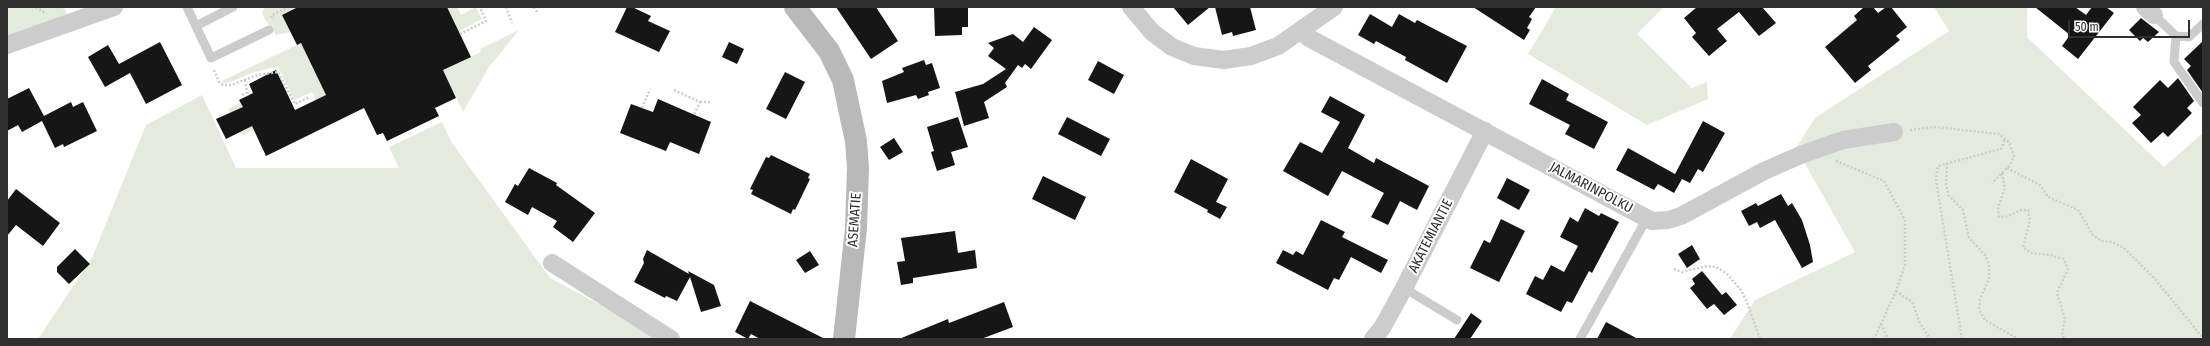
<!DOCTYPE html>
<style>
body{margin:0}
#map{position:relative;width:2210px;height:346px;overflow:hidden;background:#fff;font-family:"Fira Sans Condensed",sans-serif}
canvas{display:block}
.frame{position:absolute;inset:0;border:8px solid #2f2f2f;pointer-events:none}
.scale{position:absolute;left:2068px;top:20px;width:122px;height:18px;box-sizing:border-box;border:2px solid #2f2f2f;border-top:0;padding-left:5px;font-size:12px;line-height:14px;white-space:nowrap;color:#2f2f2f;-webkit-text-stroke:3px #fff;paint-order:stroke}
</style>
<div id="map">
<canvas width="2210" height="346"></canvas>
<div class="frame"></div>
<div class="scale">50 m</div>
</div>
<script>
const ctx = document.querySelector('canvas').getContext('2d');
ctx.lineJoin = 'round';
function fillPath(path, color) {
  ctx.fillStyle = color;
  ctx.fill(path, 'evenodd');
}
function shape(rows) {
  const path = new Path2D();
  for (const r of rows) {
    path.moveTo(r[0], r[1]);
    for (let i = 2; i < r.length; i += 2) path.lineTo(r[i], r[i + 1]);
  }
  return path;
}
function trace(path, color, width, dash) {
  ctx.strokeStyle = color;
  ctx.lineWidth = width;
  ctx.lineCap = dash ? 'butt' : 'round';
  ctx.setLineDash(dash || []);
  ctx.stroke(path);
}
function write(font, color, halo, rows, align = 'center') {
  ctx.font = font + ' "Fira Sans Condensed",sans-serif';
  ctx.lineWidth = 4;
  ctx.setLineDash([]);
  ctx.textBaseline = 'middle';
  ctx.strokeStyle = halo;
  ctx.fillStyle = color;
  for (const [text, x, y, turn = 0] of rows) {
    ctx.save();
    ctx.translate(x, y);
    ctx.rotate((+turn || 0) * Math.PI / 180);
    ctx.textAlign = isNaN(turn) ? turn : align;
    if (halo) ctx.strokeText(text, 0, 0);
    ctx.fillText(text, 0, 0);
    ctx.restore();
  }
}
fillPath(shape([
 [7,7,64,7,67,14,7,41],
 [263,7,298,7,282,15,291,32,276,35,264,18,262,12,264,10],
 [447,7,457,7,461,15,476,7,482,19,459,31],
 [1556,7,1664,7,1637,34,1692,88,1707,82,1708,99,1647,125,1528,54],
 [1934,7,2027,7,2027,37,2164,167,2203,133,2203,339,1730,339,1755,300,1855,252,1796,148,1815,118,1949,31],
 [519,30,489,67,463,112,443,70,481,52,480,49],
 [301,43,326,95,316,100,312,92,294,100,278,66,251,73,231,82,223,83,222,81],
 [202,95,236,168,399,168,389,147,442,122,452,143,550,278,664,339,38,339,92,258,146,125],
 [241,103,253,130,244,135,240,133,228,109]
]), '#e4ebde');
fillPath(shape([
 [298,7,447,7,471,57,443,70,456,98,435,108,439,116,387,141,383,133,377,135,364,108,266,156,252,126,226,139,216,119,243,107,239,100,253,93,249,84,276,70,295,110,326,95,301,43,297,45,282,15],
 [627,7,632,7,651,16,648,21,670,31,659,52,615,32],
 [836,7,876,7,898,41,871,59],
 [934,7,968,7,968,27,962,27,962,35,935,36],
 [1173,7,1210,7,1188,25],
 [1215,7,1250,7,1256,30,1233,36,1232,32,1222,35],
 [1473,7,1536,7,1529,17,1532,19,1527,28,1530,30,1524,40],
 [1697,7,1762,7,1776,23,1759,36,1739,12,1717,29,1727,41,1709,56,1692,37,1696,33,1684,18],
 [1864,7,1873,7,1878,13,1886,7,1891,7,1907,27,1896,36,1900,40,1868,66,1871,70,1855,83,1825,47,1857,20,1854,16],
 [2035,7,2075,7,2086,15,2092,7,2106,7,2114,13,2078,59,2062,46,2070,35],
 [1370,14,1392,27,1399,14,1415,23,1417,20,1467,46,1447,83,1405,60,1406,57,1376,41,1374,44,1358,35],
 [2141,18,2159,32,2148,42,2143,38,2140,41,2129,30],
 [1034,27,1052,40,1031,69,1025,64,1022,68,1018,65,1005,83,1007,87,984,102,989,118,964,126,955,92,983,84,1006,69,988,56,994,48,988,43,1013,34,1023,42],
 [2203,41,2203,93,2187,70,2191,66,2184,59],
 [160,42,182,85,146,104,130,73,105,87,88,57,108,45,119,64],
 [729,42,744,49,737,64,722,57],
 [924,60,926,65,932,63,940,88,928,92,929,95,918,99,916,95,887,103,882,81,904,72,902,68],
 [1098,61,1124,75,1114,94,1088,80],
 [785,72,805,82,786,119,766,109],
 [2178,78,2194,101,2187,108,2192,113,2168,137,2163,132,2151,143,2132,123,2141,115,2133,107,2160,80,2168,88],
 [1542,79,1569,94,1566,100,1608,122,1594,149,1565,134,1570,125,1529,104],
 [29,88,44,116,71,102,73,107,83,102,97,131,64,147,63,144,55,148,42,121,22,132,18,125,7,131,7,99],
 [1330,96,1365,115,1348,148,1374,163,1376,158,1429,186,1417,210,1400,201,1388,225,1371,217,1384,193,1342,171,1328,196,1283,171,1300,142,1322,153,1340,122,1321,112],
 [658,99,711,122,699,154,670,142,666,151,620,133,631,104,653,112],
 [958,117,968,147,951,152,955,165,937,171,931,152,934,151,927,127],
 [1067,117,1110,139,1101,156,1058,134],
 [1703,121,1725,133,1703,172,1698,169,1690,183,1682,179,1674,193,1658,184,1654,190,1616,170,1628,148,1675,174],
 [894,138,903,152,889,160,880,147],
 [771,155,810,174,808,178,810,179,795,210,793,209,791,214,751,194,753,190,750,189,766,157,769,158],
 [1191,159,1228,179,1216,202,1227,207,1220,219,1207,212,1208,210,1174,192],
 [529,168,557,183,556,185,595,213,573,242,553,227,557,221,532,207,528,215,505,202,515,184,518,186],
 [1043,176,1086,197,1075,220,1032,199],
 [1507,178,1530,190,1519,210,1497,198],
 [16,189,60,223,43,246,16,225,7,236,7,201],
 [1781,194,1788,206,1792,203,1802,220,1810,245,1813,262,1802,268,1775,220,1760,228,1757,222,1749,226,1741,211,1756,203,1758,206],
 [1585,208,1599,216,1601,213,1619,222,1592,273,1589,271,1572,303,1567,301,1561,312,1526,294,1535,276,1543,280,1551,265,1564,272,1578,246,1560,237,1570,217,1578,222],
 [1501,219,1525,231,1499,282,1470,268,1484,240,1490,243],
 [1321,220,1345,232,1342,237,1388,260,1381,273,1351,257,1339,280,1334,278,1328,290,1276,263,1283,250,1293,255,1296,251,1303,255],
 [955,231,958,253,975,250,977,268,913,278,913,283,901,285,897,262,905,261,901,238],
 [1692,245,1700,259,1687,268,1678,254],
 [75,249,90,264,69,284,57,272,57,267],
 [647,250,689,274,688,271,714,285,721,306,701,312,690,277,677,301,666,296,665,298,634,282,644,263,643,259],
 [810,251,819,265,805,273,796,260],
 [1702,271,1722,295,1726,292,1737,305,1724,315,1714,304,1707,309,1690,288,1695,284,1692,279],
 [750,301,825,339,760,339,751,334,748,339,735,332],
 [1004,302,1013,327,981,339,899,339,948,319,949,323],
 [1471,313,1482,321,1470,339,1454,339],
 [1606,322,1638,339,1597,339]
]), '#161616');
trace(shape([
 [36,7,46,14],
 [506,7,512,23],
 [534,7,537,12],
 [271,18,272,15,289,7],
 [460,34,486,21,480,7],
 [214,70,219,82,223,85,231,85,258,75,278,72,295,104,310,97],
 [245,80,248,96],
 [674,90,700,102,694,115],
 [242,95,246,93],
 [700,102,711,102],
 [642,108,650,89],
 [1910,130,1935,127,1999,134,2009,142,2014,156,2010,165,1992,183],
 [1836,161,1884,181,1905,220,1905,265,1896,291,1874,339],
 [1947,163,1946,185,1949,196,1963,210,1969,238,1985,255,1989,264,1989,279,1980,299,1979,310,1985,320,2018,339],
 [2007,168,2040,185,2048,197,2078,210,2093,235,2101,241,2112,242,2124,248,2155,279,2203,338],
 [2002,173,2005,188,1998,207,1999,217,2006,217,2021,210,2028,210,2030,220,2023,247,2031,253,2051,255,2064,259,2068,269,2057,293,2065,319,2062,335,2065,339],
 [1674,269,1682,272,1707,266,1716,267,1726,273,1741,290,1747,302,1760,339],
 [1896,291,1912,302,1920,323,1930,339],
 [1881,324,1888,339],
 [1962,339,1939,199,1936,179,1938,166,2001,149,2005,139]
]), '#ccc', 2.5, [2, 2]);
trace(shape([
 [187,7,211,58,269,30],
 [2154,15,2176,36,2189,37,2203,24],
 [196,26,233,7],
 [2176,36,2174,62,2203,103],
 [1404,288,1457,320],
 [1580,339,1647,218]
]), '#ccc', 9);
trace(shape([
 [1131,7,1152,32,1172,47,1194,56,1224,60,1251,56,1278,46,1334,7],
 [2145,7,2154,15],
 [1301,31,1309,38,1652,221,1668,220,1681,216,1764,171,1803,154,1843,140,1894,132],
 [7,45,114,7],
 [552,263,671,339],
 [1373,339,1382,328,1404,288,1485,131]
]), '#ccc', 18);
trace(shape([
 [795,7,829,51,843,80,856,141,858,168,856,228,844,339]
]), '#b9b9b9', 22);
write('14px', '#2f2f2f', '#fff', [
 ["JALMARINPOLKU",1591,188,28],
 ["ASEMATIE",855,220,-86],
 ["AKATEMIANTIE",1431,236,-63]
]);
</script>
